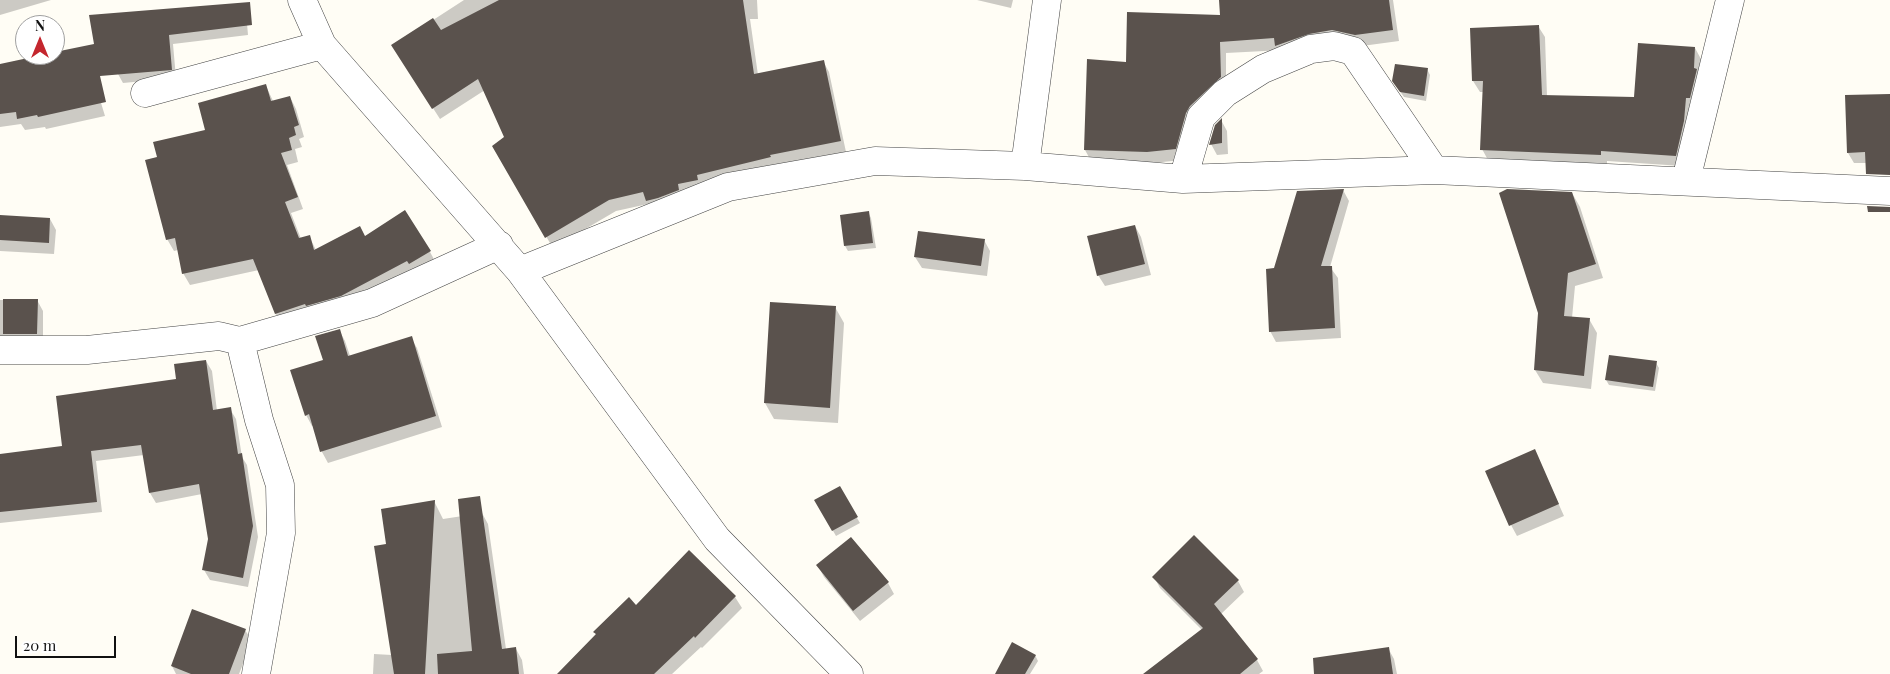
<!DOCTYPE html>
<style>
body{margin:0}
#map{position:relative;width:1890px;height:674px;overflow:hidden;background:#fffdf5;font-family:"Playfair Display",serif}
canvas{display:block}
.north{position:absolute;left:15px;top:15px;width:50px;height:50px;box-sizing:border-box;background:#fff;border:1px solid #a0a0a0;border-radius:50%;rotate:0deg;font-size:14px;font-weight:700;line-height:20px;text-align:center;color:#111}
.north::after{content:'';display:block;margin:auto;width:18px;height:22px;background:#c4262e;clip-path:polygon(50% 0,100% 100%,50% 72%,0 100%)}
.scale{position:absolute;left:15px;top:636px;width:101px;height:22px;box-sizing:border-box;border:2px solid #111;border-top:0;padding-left:6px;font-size:15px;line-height:18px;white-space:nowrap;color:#111;-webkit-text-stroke:4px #fff;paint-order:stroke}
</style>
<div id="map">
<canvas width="1890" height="674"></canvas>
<div class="north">N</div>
<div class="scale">20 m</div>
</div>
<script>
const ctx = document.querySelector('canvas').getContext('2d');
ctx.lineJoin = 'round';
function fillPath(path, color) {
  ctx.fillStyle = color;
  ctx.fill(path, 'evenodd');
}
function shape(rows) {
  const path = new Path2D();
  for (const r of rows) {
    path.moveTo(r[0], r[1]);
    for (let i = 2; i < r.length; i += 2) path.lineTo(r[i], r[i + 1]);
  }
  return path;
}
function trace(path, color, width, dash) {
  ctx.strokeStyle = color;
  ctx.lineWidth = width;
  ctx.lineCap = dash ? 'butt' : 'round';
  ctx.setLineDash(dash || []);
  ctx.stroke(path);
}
fillPath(shape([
 [0,0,51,0,0,15],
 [464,0,757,0,758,19,750,19,758,75,823,61,829,72,846,152,776,166,653,212,648,204,616,211,553,248,493,147,505,137,485,90,440,119,393,46],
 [977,0,1013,0,1011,8],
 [1220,0,1393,0,1399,41,1362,46,1226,53,1226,89,1182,160,1153,163,1091,161,1085,150,1127,63,1221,16],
 [246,12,248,35,173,44,176,78,123,83,118,74,114,16],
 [1538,26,1545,37,1547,96,1635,98,1695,48,1701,59,1700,75,1682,166,1607,161,1607,165,1488,160,1482,149,1484,92,1480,92,1473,81],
 [55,54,88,60,105,116,46,129,45,127,25,130,21,124,0,127,0,65,55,55],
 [1427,69,1430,75,1426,101,1404,97,1397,87],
 [266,86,273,101,290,97,296,109,304,137,299,139,302,147,295,149,298,162,287,165,303,209,291,213,301,239,309,236,316,250,365,237,430,252,436,263,283,325,276,314,259,270,190,285,183,273,178,250,174,251,167,239,158,158,207,130],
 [1890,95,1890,174,1866,163,1854,163,1848,153],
 [1221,120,1227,131,1228,154,1217,155,1211,144],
 [1343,190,1349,201,1330,267,1338,278,1341,338,1276,342,1270,331],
 [1572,193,1580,207,1603,278,1575,286,1572,318,1589,319,1597,333,1591,389,1543,383,1535,370],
 [868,212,871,218,876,248,848,251,845,246,841,216],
 [0,216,50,219,56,230,54,254,0,251],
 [1135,226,1141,237,1151,275,1105,286,1098,275],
 [984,240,990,251,987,276,922,268,915,257],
 [0,300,37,300,43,311,43,345,0,346],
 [771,303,835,307,844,323,838,423,774,419,765,403],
 [339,330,345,341,350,356,411,338,417,348,442,427,328,463,322,452,314,426,312,426,306,415,324,361],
 [206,361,212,371,217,411,230,409,236,419,242,457,247,465,258,537,248,587,210,580,204,570,209,539,202,494,156,503,150,493,144,455,96,461,102,512,0,523,0,456,63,447,178,380],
 [1656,363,1659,368,1655,391,1609,385,1606,380],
 [1535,451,1564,516,1517,536,1511,525],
 [839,488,860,523,836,536,816,501],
 [434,501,443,519,482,513,488,524,506,649,516,649,522,660,524,674,373,674,374,654,392,655,387,545],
 [1194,536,1238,581,1244,592,1221,614,1257,660,1263,671,1259,674,1198,674,1202,630,1160,588,1154,577],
 [851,539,888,583,894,594,860,621,824,577,818,566],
 [689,552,735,597,742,608,702,648,701,647,672,674,559,674,596,635,595,632,636,607],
 [245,630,252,641,239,674,176,674,172,666],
 [1388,648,1394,659,1397,674,1329,674],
 [1035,655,1038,661,1030,674,998,674]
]), '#0003');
fillPath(shape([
 [499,0,743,0,754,74,824,60,841,141,770,155,771,157,697,175,698,180,678,184,679,190,658,198,646,201,643,192,609,200,545,238,492,146,504,137,478,79,432,109,391,45,433,18,441,30],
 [1219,0,1389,0,1393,30,1355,35,1332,30,1309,34,1275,46,1274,38,1220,42,1221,77,1190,106,1186,113,1176,149,1147,152,1084,150,1087,59,1126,62,1127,12,1220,15],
 [250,2,252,25,169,35,172,70,100,76,106,102,38,117,37,115,17,119,16,112,0,114,0,64,42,55,55,55,55,52,94,44,89,15],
 [1539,25,1542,95,1634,97,1638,43,1695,47,1694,68,1697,69,1690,98,1686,98,1684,121,1676,156,1601,151,1601,155,1480,150,1483,81,1472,81,1470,28],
 [1395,64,1428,68,1424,96,1400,92,1392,81],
 [266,84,271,101,290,96,299,125,294,127,296,135,289,138,292,150,281,153,298,197,285,202,299,238,310,235,314,250,360,226,365,236,405,210,431,251,409,264,407,261,341,296,306,306,305,304,275,314,253,259,182,274,175,238,166,240,145,160,157,157,153,142,205,130,198,103],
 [1890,94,1890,175,1866,174,1865,152,1847,153,1845,95],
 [1222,118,1222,143,1209,145,1215,125],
 [1344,189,1321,266,1332,266,1335,328,1269,332,1266,269,1274,268,1297,191],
 [1507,189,1572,192,1596,264,1568,273,1564,316,1590,318,1584,376,1534,370,1538,313,1499,193],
 [1867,206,1890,207,1890,212,1868,212],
 [869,211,873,243,844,246,840,215],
 [0,215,50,218,49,243,0,240],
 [1135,225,1145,264,1097,276,1087,236],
 [918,231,985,239,981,266,914,257],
 [3,299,38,299,37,334,3,334],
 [770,302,836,306,830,408,764,403],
 [340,329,348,356,412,336,436,416,320,452,309,414,305,416,290,370,323,360,315,336],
 [1609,355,1657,361,1653,387,1605,380],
 [206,360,213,410,231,407,238,454,242,453,253,526,243,578,202,570,208,539,199,484,149,493,141,445,91,451,97,502,0,512,0,454,62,446,56,396,176,379,174,364],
 [1535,449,1559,504,1509,526,1485,471],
 [840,486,858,517,832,531,814,500],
 [480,496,502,649,516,647,519,674,438,674,437,654,472,651,458,499],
 [435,500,425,674,394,674,374,546,386,544,381,509],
 [1194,535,1239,580,1214,604,1258,659,1240,674,1143,674,1203,628,1152,577],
 [851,537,889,582,853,611,816,565],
 [689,550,736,596,695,638,694,636,654,674,557,674,596,634,593,632,629,597,636,605],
 [192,609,246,629,229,674,191,674,171,666],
 [1012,642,1036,655,1025,674,995,674],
 [1389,647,1393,674,1314,674,1313,658]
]), '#5a524d');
const minor = shape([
 [302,0,322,45,520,271,717,539,849,674],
 [145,93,322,45],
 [1025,166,1047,0],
 [1183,179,1201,117,1225,93,1263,69,1311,49,1334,46,1353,51,1434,170],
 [1686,180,1730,0],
 [520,271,728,187,875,161,1025,166,1183,179,1434,170,1890,191],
 [240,341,372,303,499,245],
 [0,350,87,350,219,336,240,341,259,420,280,485,281,533,256,674]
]);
trace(minor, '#444', 29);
trace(minor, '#fff', 28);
</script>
